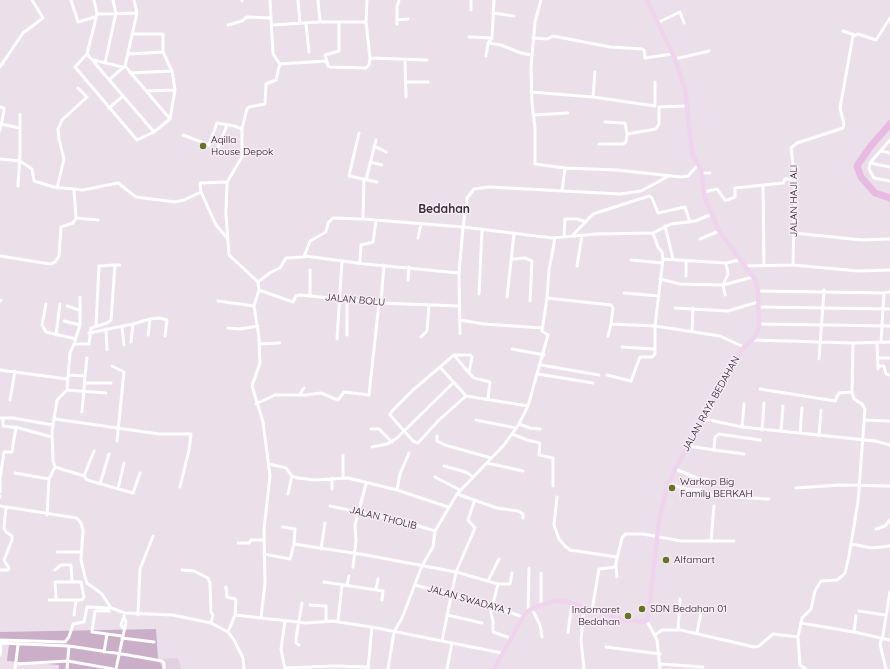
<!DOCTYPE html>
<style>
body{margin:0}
canvas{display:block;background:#ebdfea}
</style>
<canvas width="890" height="669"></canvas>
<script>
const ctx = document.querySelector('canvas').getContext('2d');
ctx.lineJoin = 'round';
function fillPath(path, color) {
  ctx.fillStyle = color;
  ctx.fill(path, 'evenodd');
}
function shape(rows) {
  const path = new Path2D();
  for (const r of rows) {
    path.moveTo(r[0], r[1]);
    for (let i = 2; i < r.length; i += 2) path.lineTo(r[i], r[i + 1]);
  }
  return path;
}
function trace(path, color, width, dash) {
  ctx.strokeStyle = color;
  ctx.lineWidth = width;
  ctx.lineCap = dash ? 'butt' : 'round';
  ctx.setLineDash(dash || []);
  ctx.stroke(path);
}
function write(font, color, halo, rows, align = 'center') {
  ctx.font = font + ' Quicksand,sans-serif';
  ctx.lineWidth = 3;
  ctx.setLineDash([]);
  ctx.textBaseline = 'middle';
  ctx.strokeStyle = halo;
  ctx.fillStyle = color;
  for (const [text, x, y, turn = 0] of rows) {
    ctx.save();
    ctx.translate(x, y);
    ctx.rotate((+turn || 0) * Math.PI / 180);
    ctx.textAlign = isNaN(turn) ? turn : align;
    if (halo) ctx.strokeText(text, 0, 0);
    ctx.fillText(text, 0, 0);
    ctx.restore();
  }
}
fillPath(shape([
 [178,658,181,669,163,669,158,659]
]), '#e3d0e0');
fillPath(shape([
 [156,629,158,659,163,669,59,669,59,665,7,661,9,644,0,644,0,632]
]), '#cbafc8');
trace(shape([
 [888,195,890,196]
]), '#a987a5', 1);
trace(shape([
 [890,124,870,147,857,166,861,177,875,193,890,198]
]), '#e8bae3', 7);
trace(shape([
 [71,0,78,22,95,17],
 [94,0,97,14],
 [242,0,242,1],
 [298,0,300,23],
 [318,0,320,22],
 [367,0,366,22,370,58,427,60],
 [541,0,535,22,531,68,532,103,535,128,535,164,565,168,617,170,681,177,688,176,698,165],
 [471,10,471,0],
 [493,13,514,16],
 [397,20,408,19],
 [339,22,339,51,325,55,328,66,330,67,366,68,369,65,370,58],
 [659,22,680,12,684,23],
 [306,23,309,52],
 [397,24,397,7,399,0],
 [228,25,242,21,247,17,271,18],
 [272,25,320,22,366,22],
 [843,31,854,35],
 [132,34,163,34,163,52,172,71,175,90,170,119,154,132,137,140,75,67,87,54,97,14,137,13],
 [469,37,492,38],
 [533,38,547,39,553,36,610,47,642,49,644,50,645,58,672,54],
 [488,43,501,45,521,53,532,55],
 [87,54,154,132],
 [128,54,163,52],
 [486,56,488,43,492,38,494,0],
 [675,59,709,51],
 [94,60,122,67],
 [405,60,406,97],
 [105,63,116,13,113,0],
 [280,64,326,61],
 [125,66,170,119],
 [0,67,23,33,43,18,32,0],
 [130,73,172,71],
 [110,79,125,66,137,13,134,0],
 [406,82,428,82],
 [655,82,655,106],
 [146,91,175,90],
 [531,92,593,97,655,106],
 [593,97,595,72],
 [0,107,4,108,4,111,0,130],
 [109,108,123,96],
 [534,115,568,113],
 [605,122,625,123,627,134],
 [1,124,20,128],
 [359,133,349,176,377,182],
 [183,135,209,145,217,123,234,126,242,129],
 [890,140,870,163,869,169,874,178,890,181],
 [599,144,623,144,626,142,627,134,656,129,659,124,659,107,687,106],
 [374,146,386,152],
 [218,148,227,125],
 [882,151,890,153],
 [0,159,20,161,32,169,34,181,54,187,83,190,118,183,136,197,175,202,184,200,201,192,216,225,228,239],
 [370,162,382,165],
 [870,163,890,167],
 [701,173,710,173],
 [366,180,376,140],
 [763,185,764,265],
 [18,186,20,154,20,114],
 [57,188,64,159,59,139,58,129,62,120,87,97,78,88],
 [74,190,76,218],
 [562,191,565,168],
 [201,192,200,183,227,182],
 [704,192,717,189,725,200,727,200,735,197,735,188,783,183,785,179,795,179],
 [363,219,364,179],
 [665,226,673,259],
 [794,233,862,240,890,239],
 [573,235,593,214,649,196,652,198,658,213,685,207,690,222],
 [564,237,565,219,577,219,586,222],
 [418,238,421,224],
 [700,239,719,231],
 [0,256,50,264,55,262,59,256,61,227,73,223,76,218,98,220],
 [305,256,365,264,459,273],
 [512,259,525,258,532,261,530,301],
 [663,259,726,263,739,260],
 [631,260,662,263],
 [360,263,361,245,373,242,376,220],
 [793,265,795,179,791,148,797,143,843,128,844,124,840,108,853,36,858,34,876,40,890,18],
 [577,266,582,235],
 [744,266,793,265,858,271,890,270],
 [686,276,686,261],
 [660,279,680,284,723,285,728,274,726,263],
 [408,280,409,267],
 [258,282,271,272,280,268,286,258,304,257,310,241,326,232,328,223,333,218,363,219,463,227,552,238,596,234,653,233,671,224,695,221,712,214],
 [259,290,293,302,296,296,300,295,379,303,459,306],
 [758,291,884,293],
 [624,293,659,296],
 [479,294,482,230],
 [310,295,310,270],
 [725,295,723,285,753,277],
 [507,297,514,234],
 [547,298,549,270,555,238],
 [0,301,1,300],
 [218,301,254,306],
 [381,302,384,265],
 [46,304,42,325,46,332,76,339],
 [67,306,79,310],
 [759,307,890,309],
 [675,308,728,311,758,302],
 [460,320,484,324,543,328],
 [64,321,80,325],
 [760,324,890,326],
 [96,326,99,266,115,265],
 [122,327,124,345],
 [228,328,240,329,258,326],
 [106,329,107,350],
 [692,331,693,308],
 [89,333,133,324,150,319,160,318,167,320,165,336],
 [460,334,459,273,463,227,467,198,474,189,489,187,620,194,641,191,669,176],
 [56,335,60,304],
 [148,335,150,319],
 [347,335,347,299],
 [608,336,611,324],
 [421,337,427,331,429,305],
 [337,339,342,261],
 [753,340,853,343,852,392,854,399,862,404,865,409,858,502,849,556,845,573,841,577,837,580,821,581,815,591,811,609,802,618,798,637,800,665,806,669],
 [75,341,80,325,80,297],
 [131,342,133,324],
 [877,342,878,369],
 [881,342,884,293,890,292],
 [853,343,890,342],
 [260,344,280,343],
 [622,347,653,349,655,348],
 [512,349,544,355],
 [454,355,469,373],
 [878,358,889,358],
 [819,359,824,290],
 [541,365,599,375],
 [112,366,124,372,117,441],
 [878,366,884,366,886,374,890,375],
 [440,367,454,355,470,355,472,357,469,373,474,378,490,382,488,399],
 [0,370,67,379],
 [538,374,593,383],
 [69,375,85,376,82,412],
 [607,375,631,381,640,357,652,357,655,354,655,326,663,259,662,252,658,247,653,233],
 [85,376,87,358],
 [85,383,111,383],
 [760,389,835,401,839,393,852,392],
 [67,390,106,393],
 [299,395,304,388],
 [466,396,439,420,418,443,413,441,390,415,392,411,413,390,440,367,466,396,528,406],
 [10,400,15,371],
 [256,404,275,395,305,395,321,393,338,400,344,392,369,395,379,303],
 [0,418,13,418,53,425],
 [3,418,3,426,19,428,52,437],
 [55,419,159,434,191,434,189,450,180,487],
 [705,419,742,427,875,441,890,445],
 [476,420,516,428],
 [864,420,890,421],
 [519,424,530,428,540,429],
 [742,427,744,404],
 [371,429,379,429,392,442],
 [762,430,764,403],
 [781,431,783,406],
 [800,433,802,408],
 [512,434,527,440,540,443,539,455,553,458,553,486],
 [437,436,437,441,445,445,491,458],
 [819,436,821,410],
 [689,446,714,450,715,437,719,434,760,440],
 [372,447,387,444,397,438,454,382],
 [714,450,744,454],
 [487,463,523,471],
 [269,464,286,468,292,476,298,478,314,480,348,478,397,490,448,507],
 [444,466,466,472,473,477],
 [55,467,53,461,52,431,57,400,67,390,70,353,74,344,89,344,91,328,107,323,111,320,115,265,120,265],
 [675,469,697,478,710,480],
 [15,473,49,479],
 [84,476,94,451],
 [343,477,343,455],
 [435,477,460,490],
 [0,478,4,452,12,452,16,427],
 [0,478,0,492],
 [332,478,332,489],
 [100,484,109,454],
 [669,484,687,489,700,490,716,496,769,499],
 [796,488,839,485,890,486],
 [118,489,124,463],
 [397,490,400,474,409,453],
 [288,494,292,476],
 [457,494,497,508,518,511,523,514,523,518],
 [0,496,0,497],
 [557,497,554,525,559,539,565,546,570,550,617,557],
 [0,506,77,518,81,523,83,530,81,560,85,577,87,583,102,594,111,608,125,613,173,615,211,623,228,632,234,640,243,658,244,669],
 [330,506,409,523,435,531],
 [47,515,49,479,55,467,84,476,87,480,133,493,140,473],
 [283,527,295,529,294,544],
 [876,529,885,526,890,520],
 [711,541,714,506],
 [238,543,249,543,251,540,264,540],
 [851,544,872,548,890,546],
 [321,549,325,523],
 [57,552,81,552],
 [264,554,290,559,294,544,366,555,456,572,498,584,510,584,512,573],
 [616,566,617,577],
 [353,567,356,541,355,525,366,484],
 [0,570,8,570,9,568,4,560,12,540,12,536,6,532,4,528,6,507],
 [55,570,61,565,71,565,72,582],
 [182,570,194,571,208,578,210,583,211,612,213,615,211,623],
 [488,581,499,559],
 [324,582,383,591,382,600],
 [498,584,491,612,493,622,493,632,510,638],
 [347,585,349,576],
 [415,585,492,606,523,617],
 [226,587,227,597,235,599,236,601,235,615],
 [376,590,378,579],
 [49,600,82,600,84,597,81,582,55,582,56,599],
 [310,605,326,606,326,621],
 [541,605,541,573],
 [532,609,540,625,542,637],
 [592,610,599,569,615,567,622,538,625,534,643,534,681,541,734,541],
 [679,610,701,612,697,633],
 [109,611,95,611,92,632,122,636],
 [528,611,529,568],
 [859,611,885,615],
 [74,615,76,600],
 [138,615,140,569,153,536],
 [447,615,482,623],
 [261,618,265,583,264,530,270,476,263,422,252,386,260,363,259,337,254,306,259,290,258,282,229,255,226,214,227,182,242,157,242,129,247,109,249,107,265,104,266,84,276,80,279,67,280,64,273,54,270,0],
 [338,621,342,585],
 [647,621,657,640,660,669],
 [801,623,854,632,890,640],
 [123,628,121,625,124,616],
 [678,630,680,599],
 [228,632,235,615,306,623,333,621,377,628,502,653],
 [568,632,572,603],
 [854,632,856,616],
 [655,635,662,630,681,630,754,647,759,646,773,634,798,637],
 [122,638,154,642],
 [0,640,65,642,69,637,73,624,84,622,87,607,111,608],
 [442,641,456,572,475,528,468,520,474,502],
 [0,643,69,646,128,655,162,661,164,663,164,669],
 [299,645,296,643,296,638,302,603],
 [606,647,660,654],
 [104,652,107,634],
 [0,655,1,643],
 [16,664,68,661,113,669],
 [661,664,703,667],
 [285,668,335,666,369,667],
 [15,669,18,645],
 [67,669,69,646],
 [116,669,126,622,124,617],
 [285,669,281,649,285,621],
 [368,669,372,627],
 [388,669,394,632,402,618,422,566,433,547,435,531,457,494,504,445,519,424,528,406,548,335,542,331,547,298,611,305,613,308,611,324,655,326,720,336,744,347],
 [447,669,452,643],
 [584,669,581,640,584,607],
 [886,669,880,644,883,635,890,592]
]), '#fff', 3);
trace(shape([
 [494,669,523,617,528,611,541,605,555,601,565,601,623,620,642,622,648,620,659,521,666,491,675,469,713,404,733,363,744,347,755,337,759,326,758,291,756,281,719,231,705,198,701,170,692,153,685,89,675,59,647,0]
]), '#f0d4ee', 4.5);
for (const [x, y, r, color] of [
 [203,146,4,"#647422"],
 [672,488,4,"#647422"],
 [666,560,4,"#647422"],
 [642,609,4,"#647422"],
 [628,616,4,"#647422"]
]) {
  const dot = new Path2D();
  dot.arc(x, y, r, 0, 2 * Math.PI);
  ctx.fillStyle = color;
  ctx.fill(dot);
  trace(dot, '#f9ecf7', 1.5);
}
write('10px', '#151115', '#f9ecf7', [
 ["Aqilla",211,140],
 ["House Depok",211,152],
 ["Warkop Big",680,482],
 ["Family BERKAH",680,494],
 ["Alfamart",674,560],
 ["SDN Bedahan 01",650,609],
 ["Indomaret",620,610,"right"],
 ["Bedahan",620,622,"right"]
], 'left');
write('10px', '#151115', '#f9ecf7', [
 ["JALAN HAJI ALI",794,201,-90],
 ["JALAN BOLU",355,300,5],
 ["JALAN RAYA BEDAHAN",711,404,-61],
 ["JALAN THOLIB",383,518,14],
 ["JALAN SWADAYA 1",469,600,16]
]);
write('bold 12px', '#372d36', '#f9ecf7', [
 ["Bedahan",444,209]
]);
</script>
